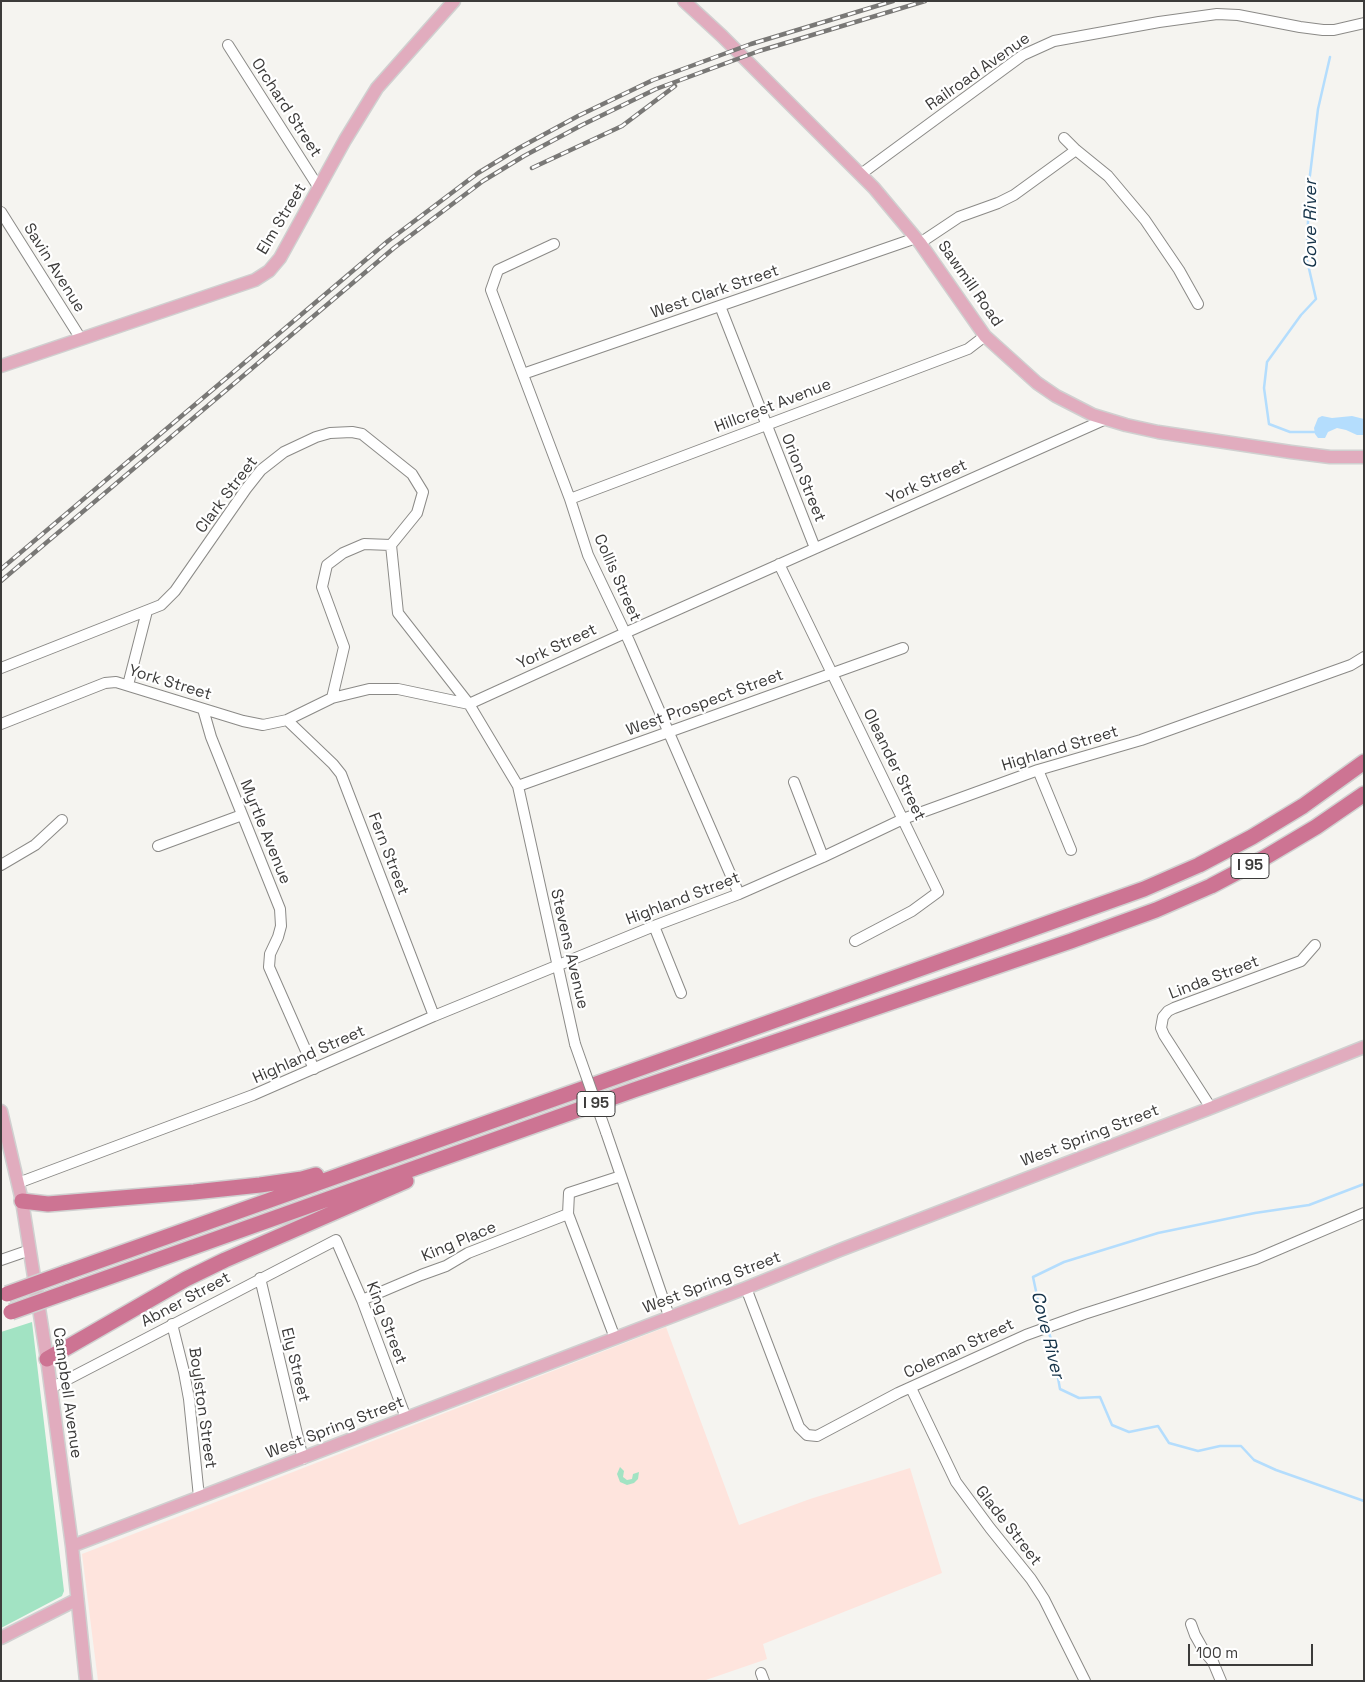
<!DOCTYPE html>
<style>
body{margin:0}
#map{position:relative;width:1365px;height:1682px;overflow:hidden;background:#f5f4f0;font-family:"Space Grotesk",sans-serif}
canvas{display:block}
.frame{position:absolute;inset:0;border:2px solid #3c3b3a;pointer-events:none}
.scale{position:absolute;left:1188px;top:1644px;width:125px;height:22px;box-sizing:border-box;border:2px solid #3c3b3a;border-top:0;padding-left:6px;font-size:15px;line-height:18px;white-space:nowrap;color:#3c3b3a;-webkit-text-stroke:4px #fff;paint-order:stroke}
</style>
<div id="map">
<canvas width="1365" height="1682"></canvas>
<div class="frame"></div>
<div class="scale">100 m</div>
</div>
<script>
const ctx = document.querySelector('canvas').getContext('2d');
ctx.lineJoin = 'round';
function fillPath(path, color) {
  ctx.fillStyle = color;
  ctx.fill(path, 'evenodd');
}
function shape(rows) {
  const path = new Path2D();
  for (const r of rows) {
    path.moveTo(r[0], r[1]);
    for (let i = 2; i < r.length; i += 2) path.lineTo(r[i], r[i + 1]);
  }
  return path;
}
function trace(path, color, width, dash) {
  ctx.strokeStyle = color;
  ctx.lineWidth = width;
  ctx.lineCap = dash ? 'butt' : 'round';
  ctx.setLineDash(dash || []);
  ctx.stroke(path);
}
function write(font, color, halo, rows, align = 'center') {
  ctx.font = font + ' "Space Grotesk",sans-serif';
  ctx.lineWidth = 4.5;
  ctx.setLineDash([]);
  ctx.textBaseline = 'middle';
  ctx.strokeStyle = halo;
  ctx.fillStyle = color;
  for (const [text, x, y, turn = 0] of rows) {
    ctx.save();
    ctx.translate(x, y);
    ctx.rotate((+turn || 0) * Math.PI / 180);
    ctx.textAlign = isNaN(turn) ? turn : align;
    if (halo) ctx.strokeText(text, 0, 0);
    ctx.fillText(text, 0, 0);
    ctx.restore();
  }
}
fillPath(shape([
 [666,1327,739,1525,810,1499,910,1468,942,1573,763,1644,767,1659,703,1681,98,1681,82,1554]
]), '#fee4dd');
fillPath(shape([
 [32,1322,64,1591,62,1596,1,1628,1,1332],
 [620,1467,624,1471,623,1477,627,1480,632,1479,633,1474,639,1472,638,1479,634,1483,627,1485,620,1482,617,1474]
]), '#a2e3c3');
fillPath(shape([
 [1322,416,1332,418,1352,416,1364,419,1364,435,1357,435,1346,430,1337,428,1328,432,1325,438,1318,438,1315,434,1314,428,1318,418]
]), '#b4ddfd');
trace(shape([
 [1318,432,1290,432,1269,424,1264,388,1267,362,1301,315,1316,299,1307,260,1309,183,1318,109,1330,57],
 [1046,1324,1040,1310,1033,1277,1064,1262,1158,1233,1255,1213,1309,1205,1364,1184],
 [1048,1330,1051,1339,1060,1389,1079,1398,1100,1397,1112,1425,1129,1432,1158,1426,1169,1443,1198,1451,1220,1446,1241,1446,1254,1460,1276,1470,1364,1501]
]), '#b4ddfd', 2.5);
const minor = shape([
 [228,45,319,188],
 [1064,138,1076,150,1108,176,1145,220,1179,270,1198,304],
 [861,174,1023,55,1054,41,1159,22,1217,14,1238,15,1300,27,1323,30,1334,30,1364,23],
 [1,212,81,339],
 [920,243,959,217,998,203,1014,195,1076,150],
 [554,244,498,270,491,290,570,499,588,555,629,641,739,894],
 [720,306,815,548],
 [523,374,916,238],
 [570,499,968,349,985,336],
 [779,564,938,892,912,911,855,941],
 [1,668,161,605,175,591,246,489,261,470,284,452,316,437,330,433,352,432,362,434,412,474,423,492,417,513,391,545],
 [128,685,147,611],
 [332,698,344,647,322,587,327,565,343,553,364,544,391,545,398,613,469,704,518,786,575,1044],
 [203,709,211,737,280,909,281,926,278,937,270,954,269,967,314,1069],
 [287,720,333,764,341,774,434,1016],
 [1,724,105,683,116,682,243,721,263,725,287,720,332,698,369,689,398,689,469,704,625,633,1106,419],
 [1038,770,1071,850],
 [794,782,823,857],
 [518,786,903,648],
 [158,846,242,815],
 [1,865,35,845,62,820],
 [654,926,681,993],
 [1211,1108,1164,1035,1161,1028,1163,1017,1168,1011,1174,1008,1301,961,1315,945],
 [606,1132,669,1316],
 [18,1183,253,1095,434,1016,654,926,739,894,823,857,903,819,1038,770,1141,740,1351,665,1364,657],
 [1,1260,30,1250],
 [260,1278,303,1459],
 [746,1288,799,1427,807,1435,817,1436,898,1393,1026,1335,1084,1314,1256,1259,1364,1213],
 [362,1300,421,1275,446,1266,468,1253,568,1214],
 [172,1324,184,1372,189,1399,199,1497],
 [615,1338,568,1214,569,1193,621,1176],
 [51,1388,336,1240,362,1300,406,1418],
 [911,1388,956,1482,990,1528,1031,1579,1044,1599,1085,1681],
 [1191,1624,1195,1635,1204,1651,1213,1662,1221,1681],
 [761,1673,764,1681]
]);
const major = shape([
 [684,1,722,36,874,188,920,243,985,336,1037,383,1056,396,1093,415,1126,425,1158,432,1291,452,1330,457,1364,457],
 [1,366,255,280,269,271,280,258,345,140,377,88,454,1],
 [1,1111,22,1201,47,1359,72,1546,86,1681],
 [72,1546,746,1288,840,1250,1208,1109,1364,1047],
 [1,1638,76,1600]
]);
const highway = shape([
 [22,1201,48,1204,194,1192,260,1185,302,1179,316,1175],
 [65,1273,1144,889,1199,865,1252,837,1303,806,1364,762],
 [67,1292,634,1090,1071,941,1156,910,1211,886,1264,858,1316,827,1364,794],
 [47,1359,186,1279,225,1260,406,1181]
]);
trace(minor, '#8b8a87', 12);
trace(major, '#d0d0d0', 15);
trace(highway, '#d0d0d0', 18);
trace(minor, '#fff', 10);
trace(major, '#e1acbe', 12);
trace(highway, '#cd7493', 15);
const rail = shape([
 [532,168,622,126,675,86],
 [1,569,388,241,478,173,519,148,578,116,653,80,751,44,893,1],
 [1,581,394,248,483,181,524,156,582,125,656,89,759,51,925,1]
]);
trace(rail, '#797876', 4.5);
trace(rail, '#fff', 2.5, [8]);
const minorBridge = shape([
 [575,1044,606,1132]
]);
const highwayBridge = shape([
 [7,1294,65,1273],
 [11,1312,67,1292]
]);
trace(minorBridge, '#8b8a87', 12, []);
trace(highwayBridge, '#d0d0d0', 18, []);
trace(minorBridge, '#fff', 10);
trace(highwayBridge, '#cd7493', 15);
for (const [x, y, w] of [
 [1250,866,38],
 [596,1104,38]
]) {
  const box = new Path2D();
  box.roundRect(x - w / 2, y - 12.5, w, 25, 4);
  ctx.fillStyle = '#fff';
  ctx.fill(box);
  trace(box, '#3c3b3a', 1);
}
write('bold 15px', '#3c3b3a', null, [
 ["I 95",1250,866],
 ["I 95",596,1104]
]);
write('16px', '#3c3b3a', '#fff', [
 ["Railroad Avenue",978,72,-35],
 ["Orchard Street",286,108,57],
 ["Elm Street",282,219,-59],
 ["Savin Avenue",54,268,58],
 ["Sawmill Road",970,284,55],
 ["West Clark Street",715,292,-19],
 ["Hillcrest Avenue",773,406,-21],
 ["Orion Street",803,478,68],
 ["York Street",927,482,-24],
 ["Clark Street",227,495,-53],
 ["Collis Street",617,578,66],
 ["York Street",557,647,-25],
 ["York Street",170,683,17],
 ["West Prospect Street",705,703,-20],
 ["Highland Street",1060,749,-17],
 ["Oleander Street",894,765,64],
 ["Myrtle Avenue",265,832,68],
 ["Fern Street",388,854,69],
 ["Highland Street",683,899,-21],
 ["Stevens Avenue",569,949,77],
 ["Linda Street",1214,978,-21],
 ["Highland Street",309,1055,-24],
 ["West Spring Street",1090,1136,-21],
 ["King Place",459,1242,-23],
 ["West Spring Street",712,1283,-21],
 ["Abner Street",186,1300,-28],
 ["King Street",386,1323,69],
 ["Coleman Street",959,1349,-25],
 ["Ely Street",295,1365,76],
 ["Campbell Avenue",67,1393,82],
 ["Boylston Street",202,1408,82],
 ["West Spring Street",335,1428,-21],
 ["Glade Street",1008,1526,52]
]);
write('italic 18px', '#153349', '#fff', [
 ["Cove River",1311,224,-90],
 ["Cove River",1047,1335,76]
]);
</script>
